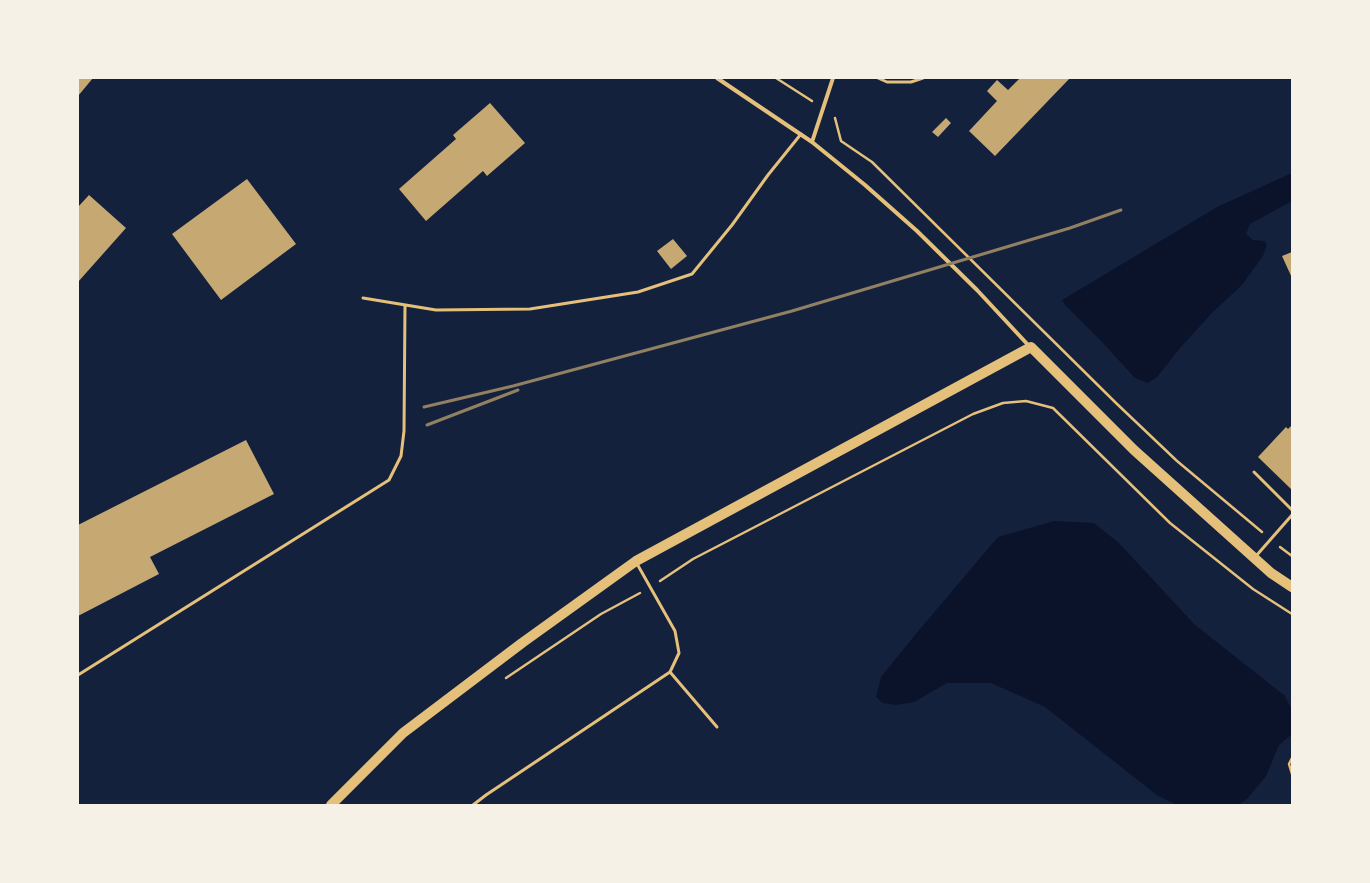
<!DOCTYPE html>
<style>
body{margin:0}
#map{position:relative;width:1370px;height:883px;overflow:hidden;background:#14213d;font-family:"PT Sans",sans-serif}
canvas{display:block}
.frame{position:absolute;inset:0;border:79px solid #f6f1e7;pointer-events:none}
</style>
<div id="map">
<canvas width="1370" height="883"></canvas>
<div class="frame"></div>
</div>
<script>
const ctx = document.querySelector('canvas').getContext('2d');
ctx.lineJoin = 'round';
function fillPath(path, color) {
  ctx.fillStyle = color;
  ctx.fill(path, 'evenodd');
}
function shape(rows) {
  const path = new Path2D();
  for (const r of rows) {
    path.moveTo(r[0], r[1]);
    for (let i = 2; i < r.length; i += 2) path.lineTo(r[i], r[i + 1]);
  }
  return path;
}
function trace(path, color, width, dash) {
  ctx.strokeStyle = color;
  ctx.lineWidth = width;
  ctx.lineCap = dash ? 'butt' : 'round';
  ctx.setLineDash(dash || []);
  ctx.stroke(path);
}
fillPath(shape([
 [1292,173,1292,201,1250,224,1246,234,1253,240,1265,241,1267,245,1263,256,1242,285,1212,313,1180,348,1157,377,1148,383,1135,378,1102,342,1066,306,1062,300,1217,207],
 [1054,521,1094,523,1119,543,1194,624,1285,696,1292,710,1292,734,1279,745,1266,776,1247,799,1238,805,1177,805,1158,796,1045,707,991,683,947,683,914,702,896,705,883,703,876,697,881,677,919,630,998,537]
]), '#0b132b');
fillPath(shape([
 [78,78,93,78,78,96],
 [1020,78,1070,78,995,156,969,131,997,101,987,91,997,80,1008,90],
 [490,103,525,143,487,176,483,171,426,221,399,189,456,139,453,135],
 [946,118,951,123,938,137,932,132],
 [247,179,296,244,221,300,172,234],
 [89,195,126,228,78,282,78,207],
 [673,239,687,256,671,269,657,251],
 [1292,252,1292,278,1282,256],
 [1292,425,1292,490,1258,457,1286,427,1288,429],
 [246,440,274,494,150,557,159,574,78,616,78,525]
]), '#c6a872');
trace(shape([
 [776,78,812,101],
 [835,118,841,141,872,162,1116,403,1177,461,1262,532],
 [1280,547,1292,556],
 [660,581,693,559,973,414,1003,403,1026,401,1053,408,1170,523,1253,589,1292,614],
 [506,678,601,614,640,593],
 [1292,758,1289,764,1292,774]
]), '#e5c07b', 2.5);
trace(shape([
 [878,78,887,82,911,82,923,78],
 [363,298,436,310,530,309,638,292,692,274,732,225,768,175,801,134],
 [1254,472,1292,510],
 [1256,556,1292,515],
 [670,672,717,727],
 [78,675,389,480,401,456,404,431,405,305],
 [473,805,486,795,670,672,679,653,675,631,636,562]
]), '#e5c07b', 3);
trace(shape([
 [717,78,812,142,865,185,917,231,977,290,1030,347],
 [812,142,833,78]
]), '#e5c07b', 4);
trace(shape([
 [331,805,403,733,522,643,636,561,1031,347,1134,450,1271,573,1292,587]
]), '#e5c07b', 10);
trace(shape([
 [424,407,513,386,792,311,1070,228,1121,210],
 [427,425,518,390]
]), '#918062', 3);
</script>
